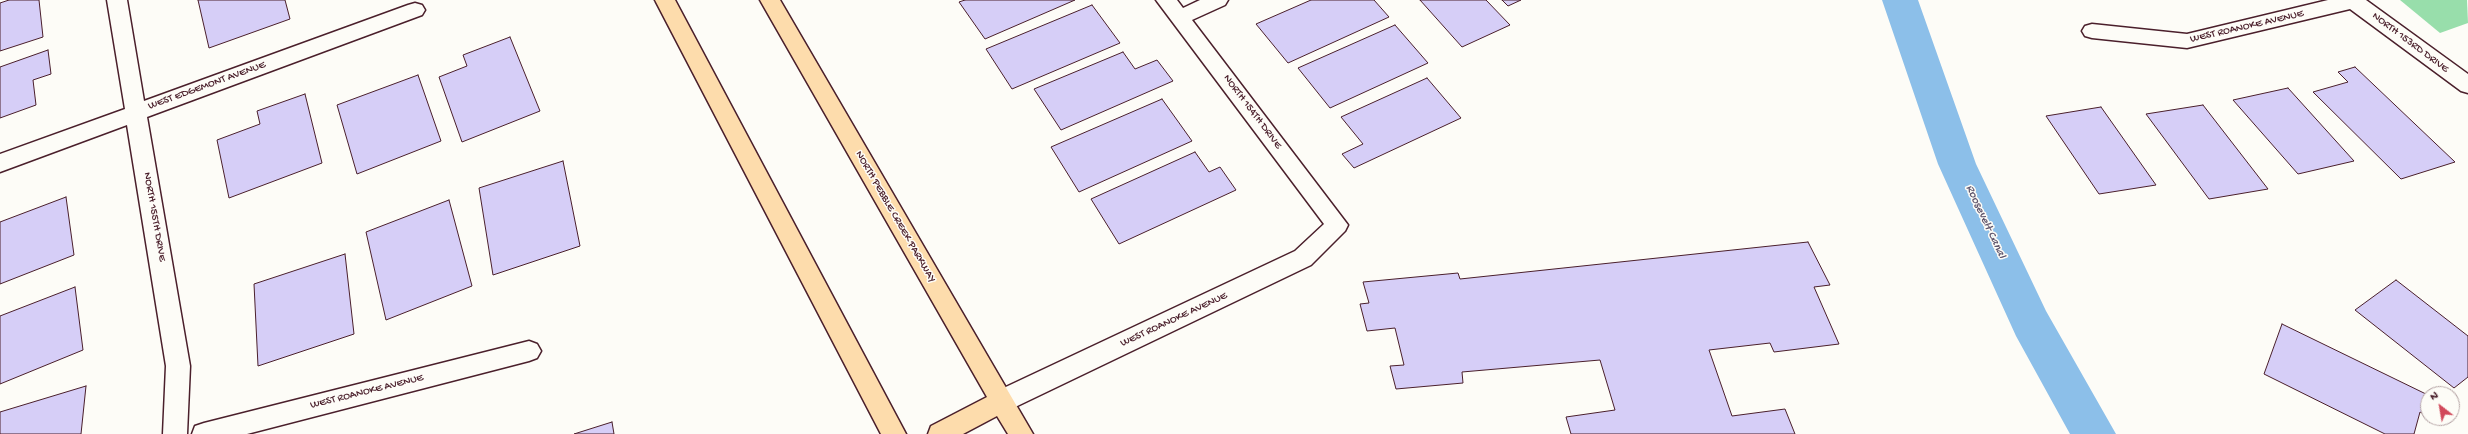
<!DOCTYPE html>
<style>
body{margin:0}
#map{position:relative;width:2468px;height:434px;overflow:hidden;background:#fdfcf7;font-family:"Gochi Hand",sans-serif}
canvas{display:block}
.north{position:absolute;left:2420px;top:386px;width:40px;height:40px;box-sizing:border-box;background:#fdfcf7;border:1px solid #b5a4a5;border-radius:50%;rotate:329deg;font-size:11px;font-weight:700;line-height:16px;text-align:center;color:#4a1f2b}
.north::after{content:'';display:block;margin:auto;width:14px;height:18px;background:#d1495b;clip-path:polygon(50% 0,100% 100%,50% 72%,0 100%)}
</style>
<div id="map">
<canvas width="2468" height="434"></canvas>
<div class="north">N</div>
</div>
<script>
const ctx = document.querySelector('canvas').getContext('2d');
ctx.lineJoin = 'round';
function fillPath(path, color) {
  ctx.fillStyle = color;
  ctx.fill(path, 'evenodd');
}
function shape(rows) {
  const path = new Path2D();
  for (const r of rows) {
    path.moveTo(r[0], r[1]);
    for (let i = 2; i < r.length; i += 2) path.lineTo(r[i], r[i + 1]);
  }
  return path;
}
function trace(path, color, width, dash) {
  ctx.strokeStyle = color;
  ctx.lineWidth = width;
  ctx.lineCap = dash ? 'butt' : 'round';
  ctx.setLineDash(dash || []);
  ctx.stroke(path);
}
function write(font, color, halo, rows, align = 'center') {
  ctx.font = font + ' "Gochi Hand",sans-serif';
  ctx.lineWidth = 3;
  ctx.setLineDash([]);
  ctx.textBaseline = 'middle';
  ctx.strokeStyle = halo;
  ctx.fillStyle = color;
  for (const [text, x, y, turn = 0] of rows) {
    ctx.save();
    ctx.translate(x, y);
    ctx.rotate((+turn || 0) * Math.PI / 180);
    ctx.textAlign = isNaN(turn) ? turn : align;
    if (halo) ctx.strokeText(text, 0, 0);
    ctx.fillText(text, 0, 0);
    ctx.restore();
  }
}
fillPath(shape([
 [2400,0,2467,0,2468,23,2440,33]
]), '#98deab');
fillPath(shape([
 [1882,0,1918,0,1976,164,2046,311,2116,434,2070,434,2016,336,1938,164,1882,0]
]), '#8cbfe9');
const building = shape([
 [9,0,39,0,43,37,0,51,0,3,9,0],
 [198,0,285,0,290,19,209,48,198,0],
 [965,0,1075,0,985,39,959,2,965,0],
 [1311,0,1374,0,1389,17,1288,63,1256,24,1311,0],
 [1420,0,1486,0,1510,25,1462,47,1420,0],
 [1502,0,1521,0,1508,6,1502,0],
 [1092,5,1120,43,1012,89,986,49,1092,5],
 [1395,25,1428,63,1330,108,1298,68,1395,25],
 [510,37,540,111,462,142,439,77,467,66,463,55,510,37],
 [48,50,51,74,33,80,36,105,0,118,0,67,48,50],
 [1123,52,1135,69,1157,60,1173,81,1061,130,1034,89,1123,52],
 [2355,67,2455,162,2401,179,2313,92,2348,82,2338,72,2355,67],
 [418,75,441,141,357,174,337,105,418,75],
 [1427,78,1461,118,1354,168,1342,154,1363,144,1341,117,1427,78],
 [2288,88,2354,161,2298,174,2233,100,2288,88],
 [305,94,322,163,229,198,217,140,260,124,257,111,305,94],
 [1162,99,1192,141,1079,192,1051,147,1162,99],
 [2203,105,2268,189,2209,199,2146,114,2203,105],
 [2101,107,2156,185,2099,194,2046,116,2101,107],
 [1195,152,1209,172,1220,167,1236,190,1119,244,1091,199,1195,152],
 [563,161,580,246,493,275,479,188,563,161],
 [66,197,74,255,0,284,0,222,66,197],
 [449,200,472,286,386,320,366,232,449,200],
 [1808,242,1830,285,1814,287,1839,344,1774,352,1770,343,1709,350,1732,416,1785,409,1795,434,1571,434,1566,417,1615,410,1600,360,1462,372,1463,383,1396,389,1390,366,1404,365,1395,328,1367,331,1360,304,1369,303,1363,282,1458,273,1460,279,1808,242],
 [345,254,354,334,258,366,254,284,345,254],
 [2396,280,2468,336,2468,377,2454,388,2355,310,2396,280],
 [75,287,83,350,0,384,0,316,75,287],
 [2282,324,2428,395,2428,416,2420,412,2414,434,2385,434,2264,374,2282,324],
 [86,386,81,434,0,434,0,412,86,386],
 [612,422,614,434,574,434,612,422]
]);
fillPath(building, '#d6cef7');
trace(building, '#4a1f2b', 1);
const minor = shape([
 [107,0,127,0,144,101,408,5,415,3,422,5,425,10,422,15,147,117,190,366,187,434,163,434,166,366,127,125,0,172,0,154,125,109,107,0],
 [1156,0,1177,0,1183,8,1200,0,1228,0,1225,5,1192,20,1348,225,1345,231,1311,265,1011,409,1002,412,993,409,990,401,993,393,1295,251,1324,224,1156,0],
 [2328,0,2366,0,2468,74,2468,93,2461,91,2350,9,2187,48,2092,38,2085,36,2082,31,2085,26,2092,24,2187,34,2328,0],
 [529,341,537,344,541,351,537,358,529,361,247,434,192,434,195,426,204,423,529,341]
]);
const major = shape([
 [655,0,675,0,906,434,881,434,655,0],
 [760,0,780,0,1033,434,1008,434,997,416,963,434,928,434,931,426,987,397,760,0]
]);
trace(minor, '#4a1f2b', 3);
trace(major, '#4a1f2b', 3);
fillPath(minor, '#fdfcf7');
fillPath(major, '#fddcac');
write('11px', '#4a1f2b', '#fdfcf7', [
 ["WEST ROANOKE AVENUE",2247,27,-13],
 ["NORTH 153RD DRIVE",2410,43,37],
 ["WEST EDGEMONT AVENUE",207,86,-20],
 ["NORTH 154TH DRIVE",1252,112,53],
 ["NORTH 155TH DRIVE",154,217,80],
 ["NORTH PEBBLE CREEK PARKWAY",895,217,60],
 ["WEST ROANOKE AVENUE",1174,320,-25],
 ["WEST ROANOKE AVENUE",367,392,-14]
]);
write('italic 12px', '#61576e', '#fdfcf7', [
 ["Roosevelt Canal",1985,222,65]
]);
</script>
